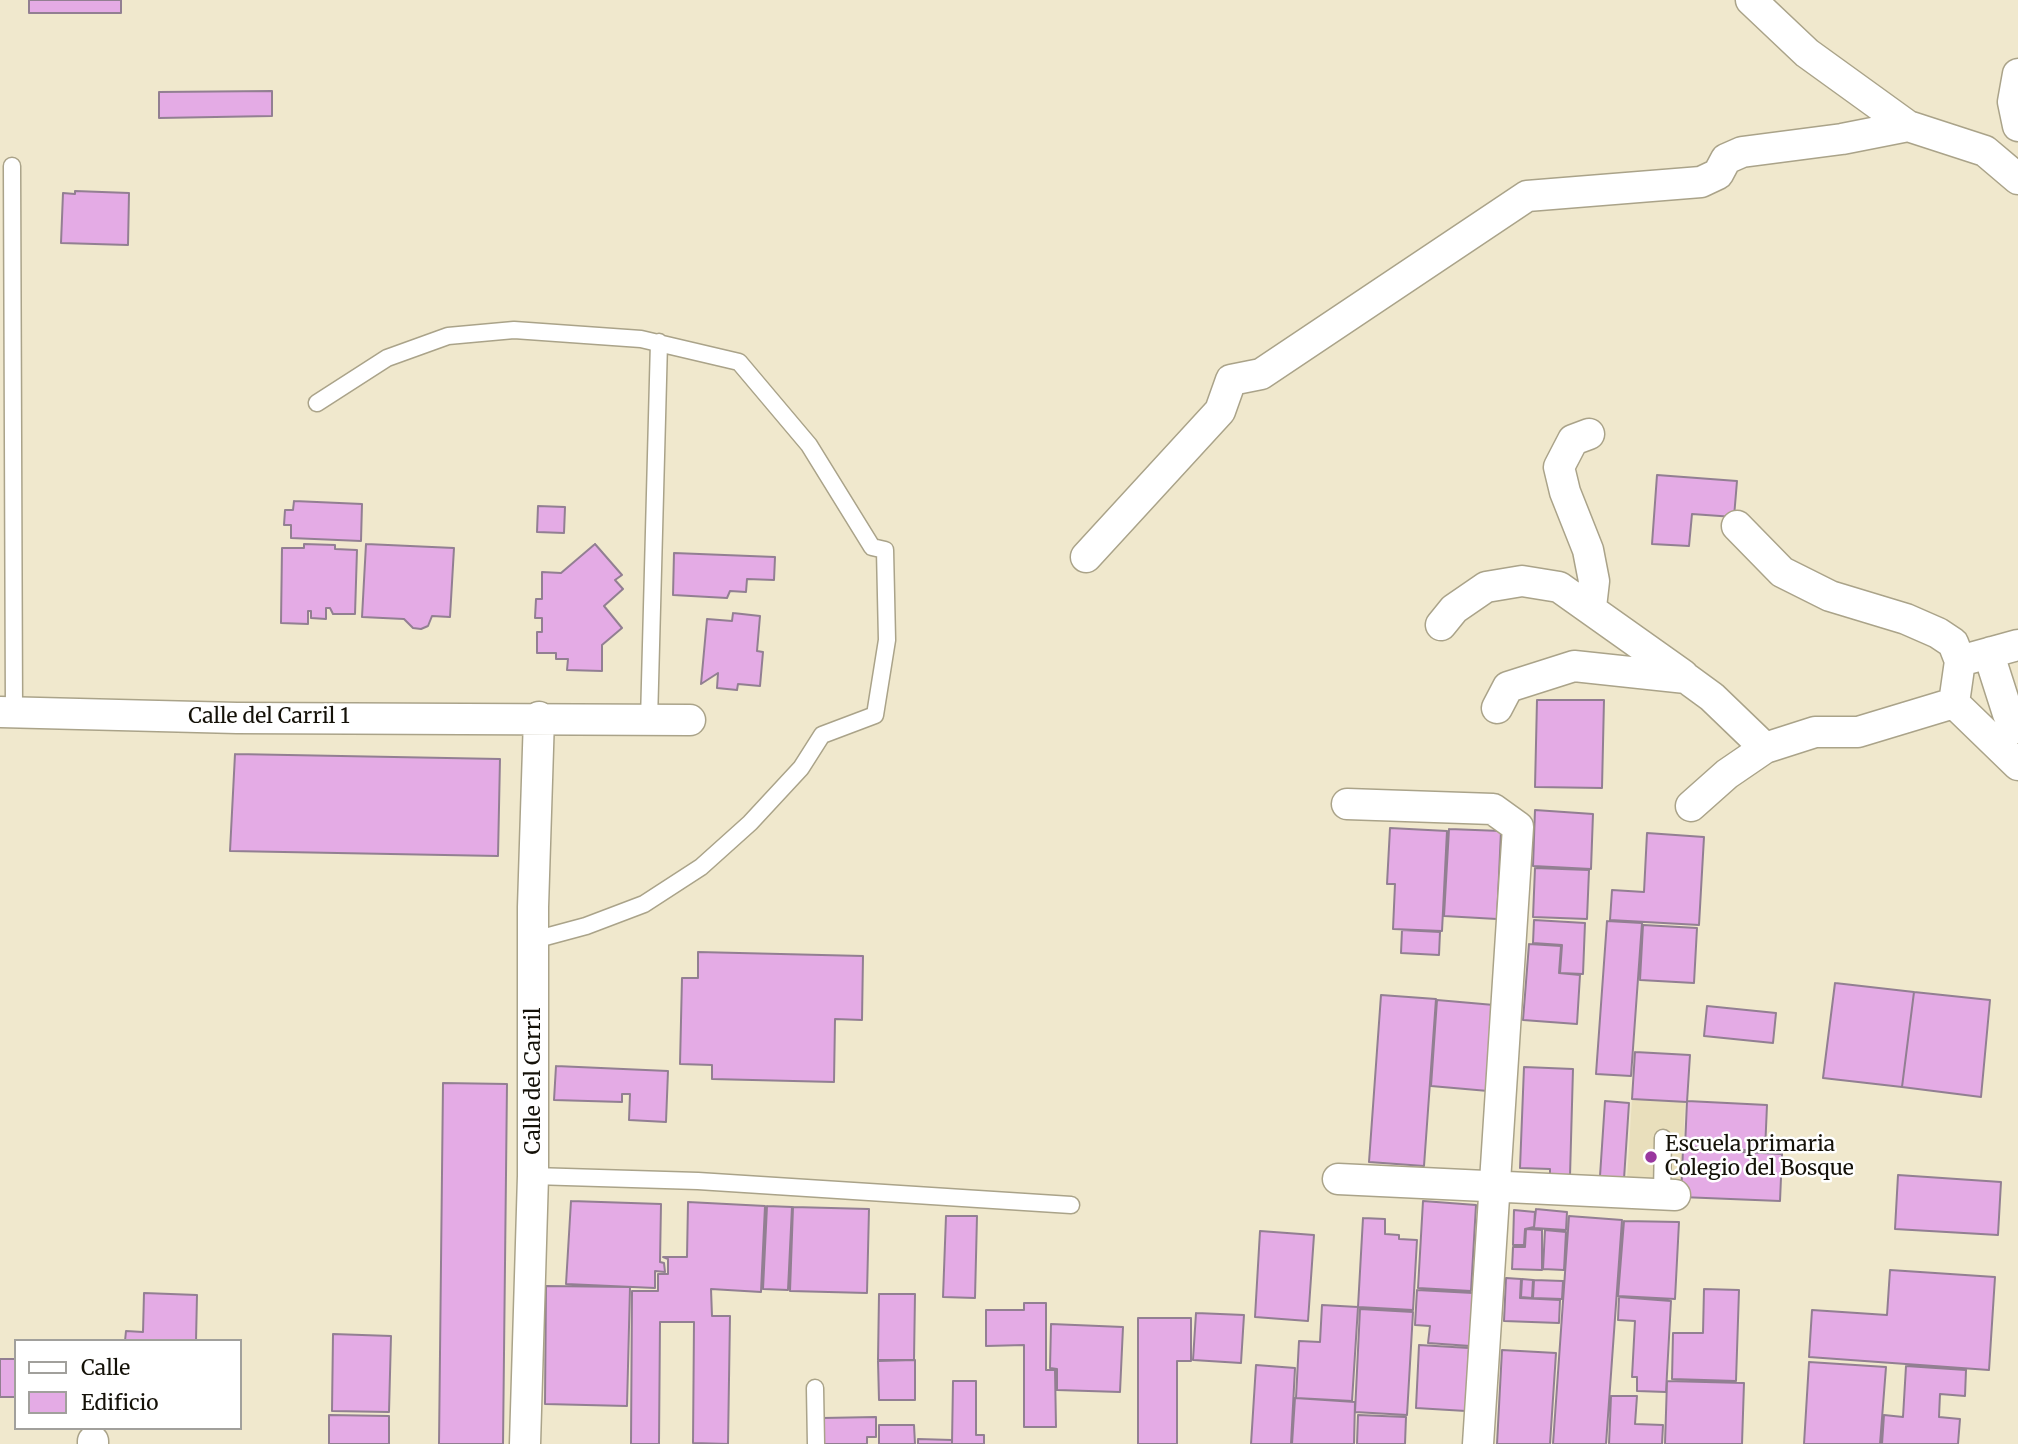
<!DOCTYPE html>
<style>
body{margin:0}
#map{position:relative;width:2018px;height:1444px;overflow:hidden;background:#f0e8cd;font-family:Merriweather,serif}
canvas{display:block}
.legend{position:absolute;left:14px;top:1339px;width:228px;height:91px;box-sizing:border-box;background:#fff;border:2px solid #a1a09c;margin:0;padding:9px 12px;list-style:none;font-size:21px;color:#141108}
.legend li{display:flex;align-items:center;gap:14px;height:35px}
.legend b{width:35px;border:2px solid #a1a09c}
</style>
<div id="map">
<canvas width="2018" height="1444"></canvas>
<ul class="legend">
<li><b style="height:9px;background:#fff"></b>Calle</li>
<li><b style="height:19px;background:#e4abe5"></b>Edificio</li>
</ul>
</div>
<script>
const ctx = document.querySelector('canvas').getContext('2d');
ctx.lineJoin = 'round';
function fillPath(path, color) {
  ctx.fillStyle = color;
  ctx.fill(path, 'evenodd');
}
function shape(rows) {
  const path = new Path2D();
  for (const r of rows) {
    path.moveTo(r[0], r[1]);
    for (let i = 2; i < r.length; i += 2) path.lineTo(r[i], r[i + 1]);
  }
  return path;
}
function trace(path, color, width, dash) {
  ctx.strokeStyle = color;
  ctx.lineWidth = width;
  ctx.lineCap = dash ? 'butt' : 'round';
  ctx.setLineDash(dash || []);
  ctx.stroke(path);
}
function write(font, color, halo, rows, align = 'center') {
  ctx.font = font + ' Merriweather,serif';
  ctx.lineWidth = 5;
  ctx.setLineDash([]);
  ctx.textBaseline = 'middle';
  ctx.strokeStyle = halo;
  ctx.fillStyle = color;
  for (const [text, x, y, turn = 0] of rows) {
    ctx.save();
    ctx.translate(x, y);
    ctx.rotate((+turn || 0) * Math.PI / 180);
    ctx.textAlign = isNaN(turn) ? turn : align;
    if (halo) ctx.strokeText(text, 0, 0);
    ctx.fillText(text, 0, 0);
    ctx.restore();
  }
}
fillPath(shape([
 [1632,1099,1685,1102,1682,1180,1627,1178]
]), '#e9dfbc');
const building = shape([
 [29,0,121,0,121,13,29,13,29,0],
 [272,91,272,116,159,118,159,92,272,91],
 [75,191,129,193,128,245,61,243,63,193,75,194,75,191],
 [1657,475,1737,481,1734,517,1692,514,1689,546,1652,544,1657,475],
 [294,501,362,504,361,541,291,538,291,525,284,525,285,510,293,510,294,501],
 [538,506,565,507,564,533,537,532,538,506],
 [304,544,335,545,335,549,357,550,355,614,333,614,330,608,326,608,326,619,311,618,311,611,308,611,308,624,281,623,282,548,304,548,304,544],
 [366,544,454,548,450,617,432,616,428,626,421,629,413,628,404,619,362,617,366,544],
 [595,544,622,575,615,580,623,589,604,606,622,628,602,645,602,671,567,670,568,659,556,659,556,653,537,653,537,632,542,632,542,618,535,618,536,599,542,599,542,572,561,573,595,544],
 [674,553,775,557,774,580,747,579,746,592,730,591,727,598,673,595,674,553],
 [733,613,760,616,757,651,763,652,760,686,738,684,737,690,717,688,718,673,701,684,707,619,732,621,733,613],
 [1537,700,1604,700,1602,788,1535,787,1537,700],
 [235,754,500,759,498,856,230,851,235,754],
 [1535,810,1593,814,1591,869,1533,866,1535,810],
 [1390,828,1447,831,1442,931,1393,929,1395,884,1387,884,1390,828],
 [1449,829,1501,831,1497,919,1444,916,1449,829],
 [1647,833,1704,837,1699,925,1610,920,1612,890,1644,892,1647,833],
 [1535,868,1589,870,1587,919,1533,917,1535,868],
 [1534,920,1585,923,1583,974,1560,973,1562,945,1533,943,1534,920],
 [1607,921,1642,923,1631,1076,1596,1074,1607,921],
 [1643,925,1697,928,1694,983,1640,980,1643,925],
 [1402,930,1440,932,1439,955,1401,953,1402,930],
 [1529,944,1561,946,1559,973,1580,975,1577,1024,1523,1020,1529,944],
 [698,952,863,956,862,1020,835,1019,834,1082,712,1079,712,1065,680,1064,682,978,698,978,698,952],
 [1835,983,1914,992,1902,1087,1823,1078,1835,983],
 [1914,992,1990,1000,1981,1097,1902,1087,1914,992],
 [1381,995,1436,999,1424,1166,1369,1162,1381,995],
 [1437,1000,1494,1005,1488,1091,1431,1086,1437,1000],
 [1707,1006,1776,1013,1773,1043,1704,1036,1707,1006],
 [1635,1052,1690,1055,1687,1102,1632,1099,1635,1052],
 [556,1066,668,1071,666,1122,629,1120,630,1094,622,1094,622,1102,554,1100,556,1066],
 [1524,1067,1573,1069,1570,1176,1550,1176,1550,1169,1520,1168,1524,1067],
 [443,1083,507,1084,503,1444,439,1444,443,1083],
 [1605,1101,1629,1103,1624,1179,1600,1176,1605,1101],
 [1687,1101,1767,1105,1765,1151,1685,1147,1687,1101],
 [1683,1149,1782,1154,1780,1201,1681,1197,1683,1149],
 [1898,1175,2001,1182,1998,1235,1895,1229,1898,1175],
 [571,1201,661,1204,660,1262,664,1263,665,1272,655,1271,655,1288,566,1284,571,1201],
 [1423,1201,1476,1205,1471,1291,1418,1288,1423,1201],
 [688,1202,765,1206,761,1292,711,1289,712,1316,730,1316,728,1444,693,1443,694,1322,660,1322,659,1444,631,1444,632,1291,658,1291,658,1274,668,1274,668,1259,663,1257,687,1257,688,1202],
 [767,1206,792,1207,788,1290,763,1289,767,1206],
 [793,1207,869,1209,867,1293,790,1291,793,1207],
 [1536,1209,1567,1212,1566,1230,1534,1228,1536,1209],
 [1514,1210,1535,1212,1534,1227,1525,1229,1524,1245,1513,1245,1514,1210],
 [946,1216,977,1216,975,1298,943,1297,946,1216],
 [1569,1216,1622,1220,1606,1444,1553,1444,1569,1216],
 [1363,1218,1385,1219,1385,1234,1399,1235,1399,1239,1417,1240,1413,1310,1358,1307,1363,1218],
 [1624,1221,1679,1222,1675,1299,1618,1296,1624,1221],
 [1526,1229,1542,1230,1542,1270,1512,1269,1513,1247,1525,1247,1526,1229],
 [1545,1230,1566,1232,1564,1270,1543,1269,1545,1230],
 [1260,1231,1314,1235,1308,1321,1255,1317,1260,1231],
 [1890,1270,1995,1277,1989,1370,1809,1357,1812,1310,1887,1315,1890,1270],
 [1506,1278,1521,1279,1520,1298,1560,1300,1559,1323,1504,1321,1506,1278],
 [1522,1279,1533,1280,1532,1298,1521,1297,1522,1279],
 [1534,1280,1563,1281,1562,1299,1533,1298,1534,1280],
 [546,1286,630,1287,627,1406,545,1404,546,1286],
 [1704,1289,1739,1290,1736,1381,1672,1379,1673,1333,1703,1333,1704,1289],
 [1417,1290,1473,1293,1470,1346,1428,1343,1430,1326,1415,1325,1417,1290],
 [144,1293,197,1295,196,1341,125,1341,126,1331,143,1332,144,1293],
 [879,1294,915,1294,914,1360,878,1360,879,1294],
 [1619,1297,1671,1301,1666,1392,1637,1391,1637,1377,1632,1377,1635,1321,1618,1320,1619,1297],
 [1024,1303,1046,1303,1046,1370,1055,1370,1056,1427,1024,1427,1024,1345,986,1346,986,1310,1024,1310,1024,1303],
 [1322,1305,1358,1307,1352,1401,1296,1398,1299,1341,1320,1342,1322,1305],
 [1360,1309,1413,1312,1407,1415,1355,1412,1360,1309],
 [1196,1313,1244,1315,1241,1363,1193,1360,1196,1313],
 [1138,1318,1191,1318,1191,1361,1177,1361,1177,1444,1138,1444,1138,1318],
 [1051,1324,1123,1327,1120,1392,1057,1390,1057,1369,1050,1368,1051,1324],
 [333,1334,391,1336,389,1412,332,1411,333,1334],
 [1419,1345,1469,1348,1466,1411,1416,1408,1419,1345],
 [1502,1350,1556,1353,1550,1444,1497,1444,1502,1350],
 [0,1359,16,1359,16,1397,0,1397,0,1359],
 [915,1360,915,1400,879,1400,878,1361,915,1360],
 [1809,1362,1886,1367,1880,1444,1804,1444,1809,1362],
 [1256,1365,1295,1368,1291,1444,1251,1444,1256,1365],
 [1906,1366,1966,1370,1965,1396,1940,1394,1939,1417,1960,1419,1958,1444,1882,1444,1884,1415,1903,1417,1906,1366],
 [953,1381,976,1381,976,1435,984,1435,984,1444,952,1444,953,1381],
 [1667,1381,1744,1383,1742,1444,1665,1444,1667,1381],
 [1611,1396,1637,1396,1635,1424,1663,1425,1662,1444,1609,1444,1611,1396],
 [1295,1398,1355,1402,1354,1444,1292,1444,1295,1398],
 [329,1415,389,1416,389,1444,329,1444,329,1415],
 [1358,1415,1406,1417,1405,1444,1357,1444,1358,1415],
 [876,1417,876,1437,867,1437,867,1444,822,1444,822,1418,876,1417],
 [879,1425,914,1425,915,1444,879,1444,879,1425],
 [918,1439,952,1440,952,1444,918,1444,918,1439]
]);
fillPath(building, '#e4abe5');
trace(building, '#927f92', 2);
const service = shape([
 [12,166,14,712],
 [317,403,387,358,448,336,514,330,641,339,739,362,809,445,872,547,885,550,887,640,875,715,822,735,801,768,750,823,701,867,644,904,586,926,534,940],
 [649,721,659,342],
 [533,1176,698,1181,1071,1205],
 [1662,1194,1663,1138],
 [815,1388,816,1444]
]);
const minor = shape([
 [1751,0,1807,53,1908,126,1985,151,2018,179],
 [2018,74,2013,102,2018,126],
 [1589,434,1573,440,1559,467,1565,492,1588,550,1594,581,1591,607],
 [1737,526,1782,572,1830,596,1906,619,1938,633,1953,643,1960,661],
 [1086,557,1220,411,1231,380,1261,374,1527,196,1701,182,1718,174,1726,159,1742,152,1842,139,1908,126],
 [1441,625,1454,609,1486,587,1522,581,1559,587,1683,675],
 [2018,645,1960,661,1954,703,2018,765],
 [1991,652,1993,667,2008,714,2018,728],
 [1497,708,1508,687,1574,666,1686,678,1712,697,1765,748],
 [0,712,237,718,690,720],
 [1347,804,1493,809,1518,827,1478,1444],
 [1691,806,1727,774,1765,748,1815,732,1858,732,1954,703],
 [1338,1179,1675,1195],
 [93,1444,93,1441],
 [525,1444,533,1176,533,907,539,717]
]);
trace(service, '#aaa389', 19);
trace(minor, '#aaa389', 33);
trace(service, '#fff', 16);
trace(minor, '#fff', 30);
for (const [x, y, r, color] of [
 [1651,1157,7,"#99379e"]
]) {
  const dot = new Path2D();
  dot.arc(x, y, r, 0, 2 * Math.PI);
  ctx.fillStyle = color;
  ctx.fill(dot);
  trace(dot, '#fff', 2.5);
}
write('21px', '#141108', '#fff', [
 ["Calle del Carril 1",269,717],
 ["Calle del Carril",534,1081,-90]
]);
write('21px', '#141108', '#fff', [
 ["Escuela primaria",1665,1145],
 ["Colegio del Bosque",1665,1169]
], 'left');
</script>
